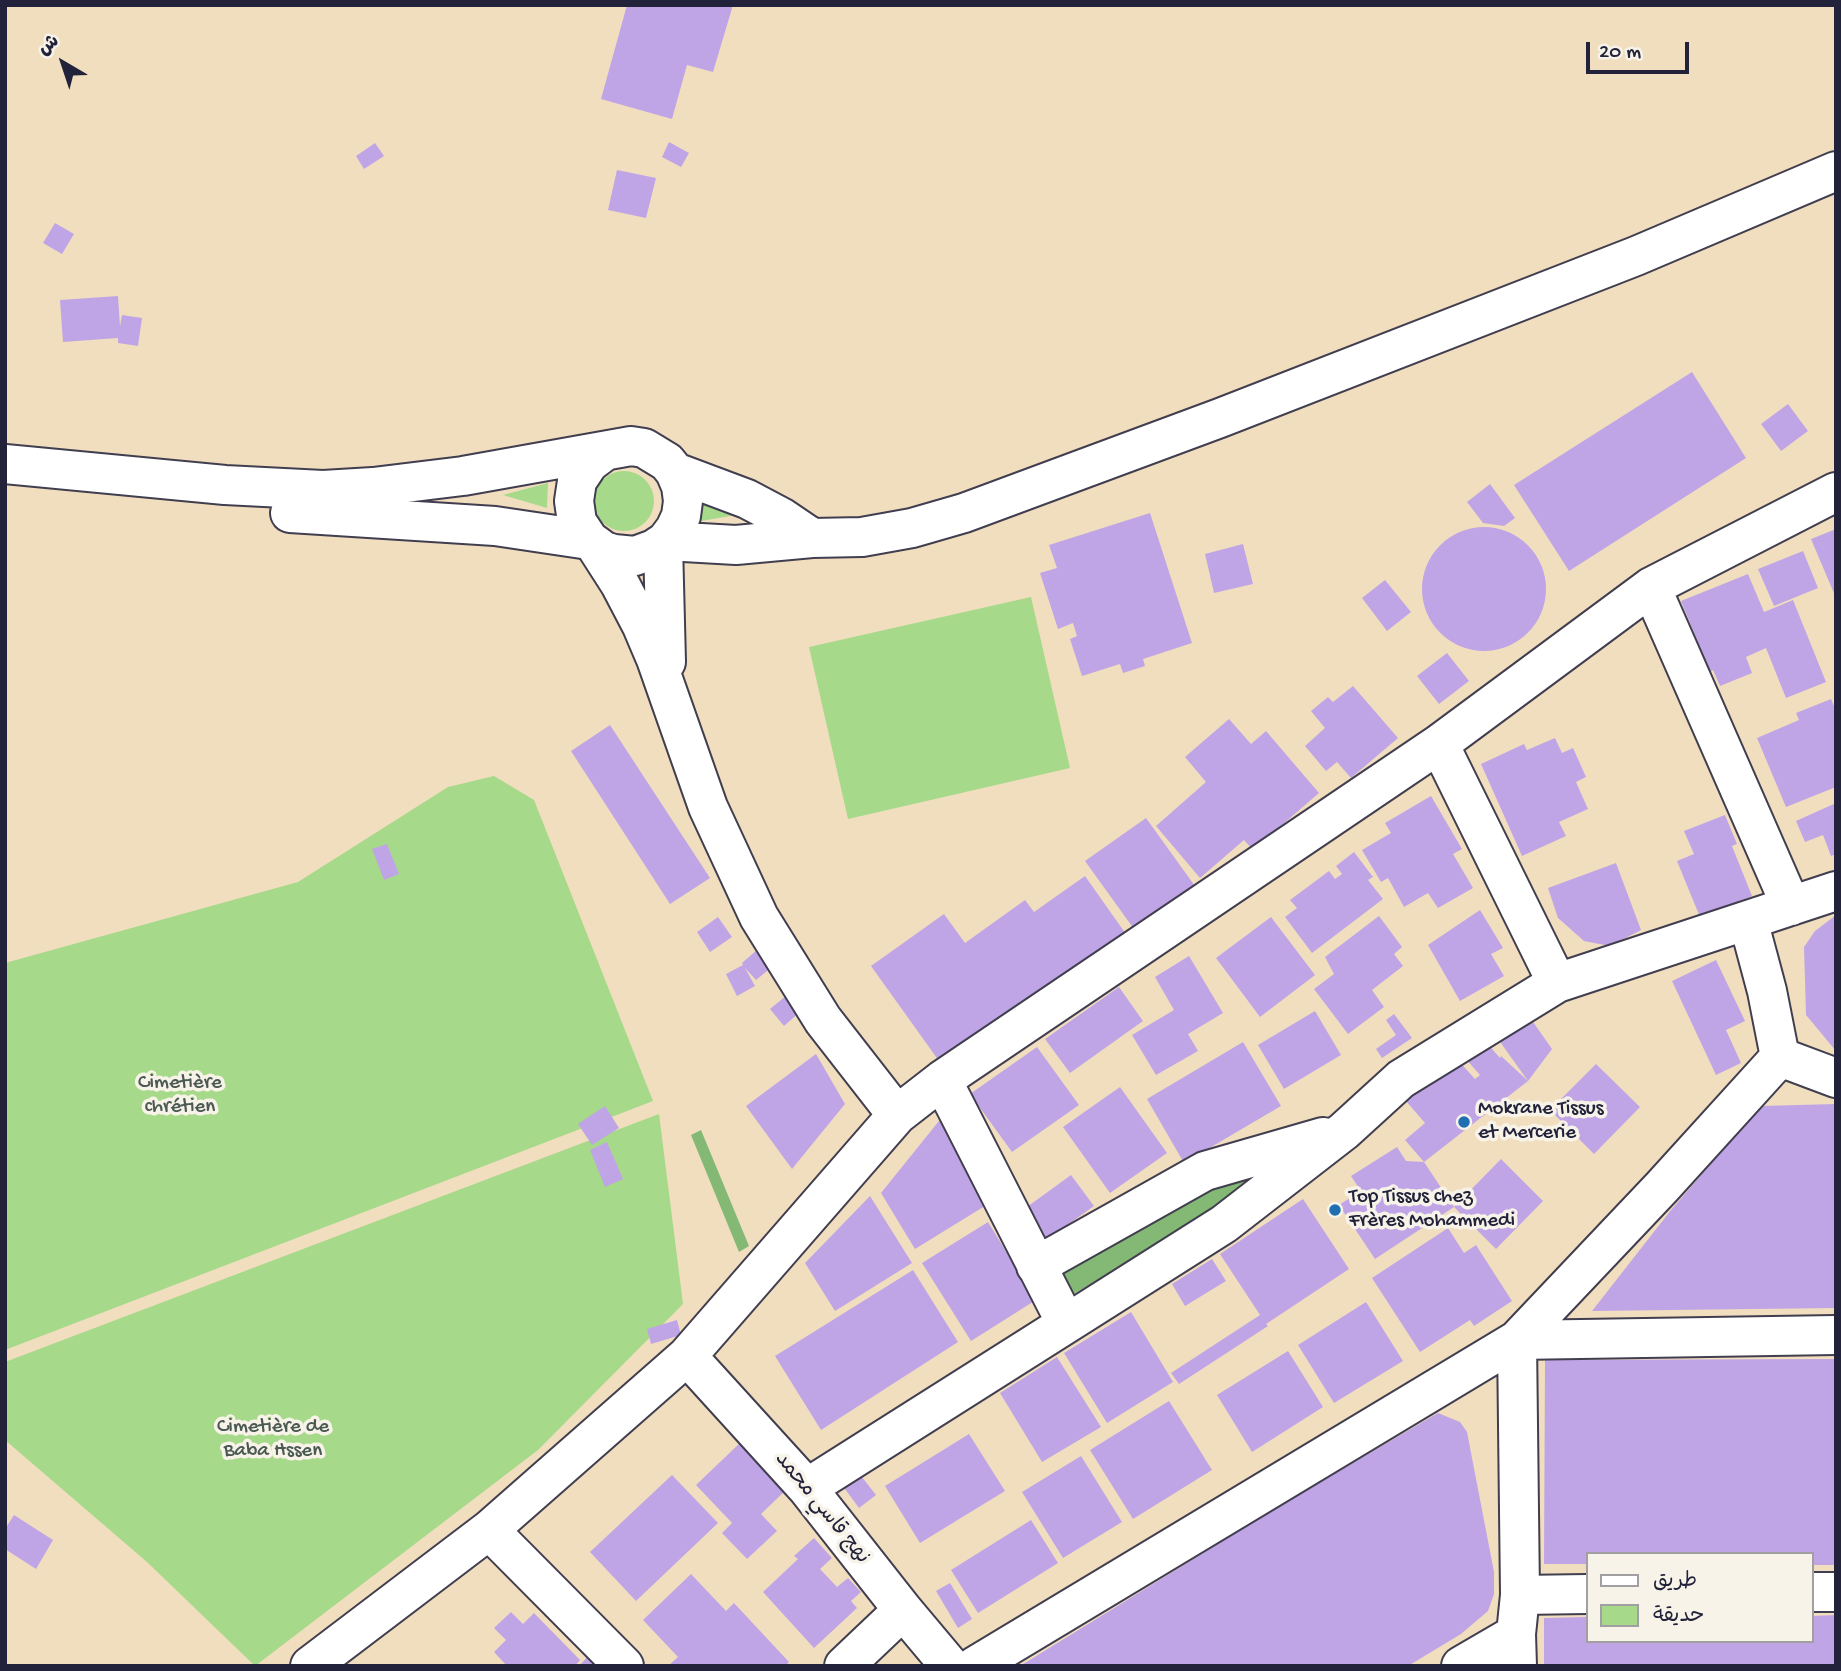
<!DOCTYPE html>
<meta charset="utf-8">
<style>
body{margin:0}
#map{position:relative;width:1841px;height:1671px;overflow:hidden;background:#f1debf;font-family:"Gochi Hand","Playpen Sans Arabic",sans-serif}
canvas{display:block}
.frame{position:absolute;inset:0;border:7px solid #22223b;pointer-events:none}
.legend{position:absolute;left:1586px;top:1552px;width:228px;height:91px;box-sizing:border-box;background:#f7f3e8;border:2px solid #a29fa3;margin:0;padding:9px 12px;list-style:none;font-size:21px;color:#22223b}
.legend li{display:flex;align-items:center;gap:14px;height:35px}
.legend b{width:35px;border:2px solid #a29fa3}
.north{position:absolute;left:28px;top:28px;width:70px;height:70px;-webkit-text-stroke:5px #f7f3e8;paint-order:stroke;rotate:321deg;font-size:19px;font-weight:700;line-height:28px;text-align:center;color:#22223b}
.north::after{content:'';display:block;margin:auto;width:24px;height:32px;background:#22223b;clip-path:polygon(50% 0,100% 100%,50% 72%,0 100%)}
.scale{position:absolute;left:1586px;top:42px;width:103px;height:32px;box-sizing:border-box;border:4px solid #22223b;border-top:0;padding-left:9px;font-size:21px;line-height:24px;white-space:nowrap;color:#22223b;-webkit-text-stroke:5px #f7f3e8;paint-order:stroke}
</style>
<div id="map">
<canvas width="1841" height="1671"></canvas>
<div class="frame"></div>
<ul class="legend">
<li><b style="height:9px;background:#fff"></b>طريق</li>
<li><b style="height:19px;background:#a6d989"></b>حديقة</li>
</ul>
<div class="north">ش</div>
<div class="scale">20 m</div>
</div>
<script>
const ctx = document.querySelector('canvas').getContext('2d');
ctx.lineJoin = 'round';
function fillPath(path, color) {
  ctx.fillStyle = color;
  ctx.fill(path, 'evenodd');
}
function shape(rows) {
  const path = new Path2D();
  for (const r of rows) {
    if (r.length === 3) {
      path.moveTo(r[0] + r[2], r[1]);
      path.arc(r[0], r[1], r[2], 0, 2 * Math.PI);
      continue;
    }
    path.moveTo(r[0], r[1]);
    for (let i = 2; i < r.length; i += 2) path.lineTo(r[i], r[i + 1]);
  }
  return path;
}
function trace(path, color, width, dash) {
  ctx.strokeStyle = color;
  ctx.lineWidth = width;
  ctx.lineCap = dash ? 'butt' : 'round';
  ctx.setLineDash(dash || []);
  ctx.stroke(path);
}
function write(font, color, halo, rows, align = 'center') {
  ctx.font = font + ' "Gochi Hand","Playpen Sans Arabic",sans-serif';
  ctx.lineWidth = 7;
  ctx.setLineDash([]);
  ctx.textBaseline = 'middle';
  ctx.strokeStyle = halo;
  ctx.fillStyle = color;
  for (const [text, x, y, turn = 0] of rows) {
    ctx.save();
    ctx.translate(x, y);
    ctx.rotate((+turn || 0) * Math.PI / 180);
    ctx.textAlign = isNaN(turn) ? turn : align;
    if (halo) ctx.strokeText(text, 0, 0);
    ctx.fillText(text, 0, 0);
    ctx.restore();
  }
}
fillPath(shape([
 [624,501,30],
 [548,483,547,508,503,495],
 [699,495,748,513,695,522],
 [1031,597,1070,768,848,819,809,647],
 [494,776,534,800,653,1101,5,1350,5,963,298,882,448,787],
 [659,1114,683,1304,538,1450,255,1666,147,1562,5,1440,5,1362]
]), '#a6d989');
fillPath(shape([
 [701,1130,749,1246,739,1252,691,1135],
 [1266,1170,1225,1207,1068,1297,1056,1273,1200,1188]
]), '#84b975');
fillPath(shape([
 [627,5,733,5,713,72,687,65,672,119,601,99],
 [669,142,689,153,681,167,662,157],
 [375,143,384,156,364,169,356,156],
 [617,170,656,178,646,218,608,210],
 [55,223,74,234,62,254,43,243],
 [118,296,120,326,122,315,142,318,138,346,118,343,118,338,63,342,60,300],
 [1692,372,1746,458,1569,571,1514,485],
 [1788,404,1808,431,1781,451,1761,424],
 [1490,484,1515,518,1504,526,1483,523,1467,502],
 [1150,513,1192,643,1143,659,1145,666,1123,673,1120,664,1082,676,1070,639,1077,636,1073,623,1058,629,1040,573,1057,568,1049,545],
 [1484,589,62],
 [1836,529,1836,598,1811,539],
 [1243,544,1253,584,1214,593,1205,554],
 [1803,551,1818,588,1774,606,1758,569],
 [1748,574,1764,612,1793,600,1826,682,1786,698,1766,648,1746,657,1752,673,1720,686,1713,670,1710,672,1681,601],
 [1385,580,1411,612,1387,631,1362,598],
 [1447,653,1469,681,1439,704,1417,676],
 [1353,686,1398,738,1351,778,1337,762,1326,771,1305,746,1325,728,1311,711,1328,697,1333,702],
 [1831,699,1836,711,1836,787,1786,807,1757,738,1799,720,1796,713],
 [1229,719,1251,744,1266,731,1319,793,1253,850,1244,840,1200,878,1156,826,1206,782,1185,757],
 [610,725,710,878,670,904,571,751],
 [1555,738,1562,753,1573,748,1586,777,1576,782,1588,809,1559,822,1566,836,1522,856,1481,764,1524,744,1527,750],
 [1431,796,1462,849,1453,854,1473,888,1438,908,1428,893,1404,907,1388,878,1381,882,1362,850,1391,833,1385,823],
 [1836,803,1836,854,1831,856,1823,835,1805,842,1796,821],
 [1725,815,1737,844,1732,846,1752,896,1700,917,1677,861,1694,854,1684,831],
 [1146,818,1205,900,1144,943,1085,861],
 [387,844,399,874,384,880,372,849],
 [1354,852,1373,877,1368,880,1383,899,1312,953,1285,917,1297,908,1290,900,1329,871,1335,879,1342,874,1336,866],
 [1616,863,1641,930,1610,946,1584,941,1558,918,1548,888],
 [1085,876,1133,944,949,1075,871,966,944,914,965,943,1025,900,1034,912],
 [1480,910,1503,948,1491,954,1504,976,1460,1001,1428,945],
 [1836,915,1836,1051,1806,1015,1804,947,1815,931],
 [1379,916,1402,947,1394,954,1403,966,1372,990,1384,1007,1348,1034,1314,989,1334,974,1325,957],
 [718,917,732,937,710,952,697,932],
 [1271,917,1315,975,1260,1017,1216,958],
 [758,949,773,966,756,980,745,968,755,986,737,996,726,974,743,965,742,963],
 [1189,956,1223,1013,1188,1034,1198,1051,1156,1075,1132,1035,1174,1010,1155,977],
 [1716,960,1745,1021,1726,1030,1741,1063,1716,1075,1672,981],
 [1119,987,1143,1021,1070,1073,1045,1039],
 [787,995,801,1011,784,1026,770,1009],
 [1524,1009,1552,1049,1528,1081,1493,1032],
 [1315,1011,1341,1055,1284,1089,1258,1045],
 [1394,1014,1412,1038,1382,1058,1376,1049,1396,1035,1386,1020],
 [1485,1041,1500,1058,1501,1056,1528,1081,1424,1162,1405,1140,1425,1123,1406,1101,1456,1058,1475,1079,1480,1075,1465,1058],
 [1243,1042,1281,1106,1184,1163,1147,1099],
 [1037,1047,1079,1105,1012,1152,970,1094],
 [816,1054,845,1104,792,1169,746,1106],
 [1596,1064,1640,1107,1594,1154,1550,1110],
 [1120,1087,1167,1153,1110,1193,1063,1127],
 [1836,1104,1836,1308,1592,1311,1671,1210,1761,1106],
 [605,1106,619,1128,592,1145,578,1124],
 [947,1111,993,1201,915,1249,881,1193],
 [607,1142,623,1179,605,1187,590,1150],
 [1397,1147,1406,1161,1424,1162,1454,1207,1501,1159,1543,1201,1496,1249,1454,1207,1375,1259,1339,1205,1361,1191,1351,1176],
 [1071,1175,1094,1206,1042,1243,1020,1212],
 [870,1196,912,1263,835,1311,805,1263],
 [1303,1199,1349,1269,1266,1324,1268,1326,1179,1384,1171,1373,1260,1315,1220,1254],
 [988,1222,1036,1300,971,1341,922,1263],
 [1448,1228,1464,1253,1476,1245,1512,1301,1474,1326,1470,1320,1420,1352,1372,1278],
 [1212,1259,1226,1281,1185,1306,1172,1284],
 [913,1270,958,1342,821,1430,775,1356],
 [1366,1302,1403,1361,1334,1403,1298,1345],
 [1131,1312,1173,1382,1107,1423,1064,1353],
 [677,1320,681,1335,651,1344,647,1329],
 [1288,1351,1323,1407,1252,1452,1217,1395],
 [1057,1357,1101,1427,1042,1462,1000,1393],
 [1836,1359,1836,1565,1811,1565,1811,1554,1587,1554,1587,1564,1544,1564,1545,1360],
 [1169,1401,1212,1470,1133,1519,1090,1450],
 [1438,1413,1460,1422,1467,1432,1494,1572,1494,1594,1488,1611,1461,1634,1408,1666,1020,1666,1278,1507],
 [969,1434,1005,1491,920,1543,885,1486],
 [741,1442,786,1490,761,1514,777,1531,747,1559,722,1533,732,1523,696,1485],
 [1081,1456,1122,1522,1063,1558,1022,1492],
 [858,1472,876,1495,859,1508,842,1485],
 [672,1475,718,1523,636,1601,590,1552],
 [14,1515,53,1540,36,1569,5,1549,5,1529],
 [1031,1520,1058,1563,978,1613,951,1570],
 [814,1538,832,1558,820,1569,837,1587,848,1578,861,1592,851,1601,857,1608,814,1648,763,1592,798,1559,794,1556],
 [691,1574,726,1611,734,1603,789,1662,785,1666,668,1666,678,1657,643,1620],
 [950,1583,972,1619,958,1628,936,1591],
 [511,1612,523,1624,534,1613,580,1660,575,1666,507,1666,494,1652,506,1640,494,1628],
 [1836,1615,1836,1666,1544,1666,1544,1618,1587,1617,1587,1641,1811,1641,1811,1616],
 [589,1655,600,1666,579,1666]
]), '#c0a5e6');
const minor = shape([
 [663,544,666,662],
 [595,545,620,584,642,626,656,659,708,807,759,917,823,1020,897,1115],
 [1651,587,1791,906],
 [1439,744,1557,983],
 [1836,891,1748,920,1767,991,1780,1057,1836,1078],
 [942,1080,1066,1323],
 [1036,1266,1205,1171,1323,1137],
 [687,1356,807,1488,903,1610,950,1666],
 [807,1488,1224,1224,1344,1131,1401,1079,1557,983,1748,920],
 [489,1530,624,1666],
 [1811,1592,1836,1592],
 [1520,1595,1587,1594],
 [310,1666,489,1530,687,1356,897,1115,942,1080,1439,744,1651,587,1836,492],
 [844,1666,903,1610],
 [975,1666,1517,1340,1836,1335],
 [1461,1666,1516,1634],
 [1517,1666,1516,1634,1520,1595,1517,1340,1662,1187,1780,1057]
]);
const major = shape([
 [5,464,225,485,323,490,373,487,463,476,631,446,644,448,667,462,675,472,681,486,683,501,681,516,675,529,666,541,654,549,635,556,614,554,604,551,589,540,577,522,574,501,577,481,589,463,605,451],
 [675,472,747,499,781,517,812,538],
 [290,513,495,526,589,540],
 [666,541,736,545,812,538,862,537,912,528,964,513,1220,418,1636,256,1836,171]
]);
trace(minor, '#413e4f', 42);
trace(major, '#413e4f', 42);
trace(minor, '#fff', 38);
trace(major, '#fff', 38);
for (const [x, y, r, color] of [
 [1464,1122,7,"#1f6fb2"],
 [1335,1210,7,"#1f6fb2"]
]) {
  const dot = new Path2D();
  dot.arc(x, y, r, 0, 2 * Math.PI);
  ctx.fillStyle = color;
  ctx.fill(dot);
  trace(dot, '#f7f3e8', 2.5);
}
write('21px', '#4a5952', '#f7f3e8', [
 ["Cimetière",180,1084],
 ["chrétien",180,1108],
 ["Cimetière de",273,1428],
 ["Baba Hssen",273,1452]
]);
write('21px', '#22223b', '#f7f3e8', [
 ["Mokrane Tissus",1478,1110],
 ["et Mercerie",1478,1134],
 ["Top Tissus chez",1349,1198],
 ["Frères Mohammedi",1349,1222]
], 'left');
write('21px', '#22223b', '#f7f3e8', [
 ["نهج قاسي محمد",821,1509,51]
]);
</script>
